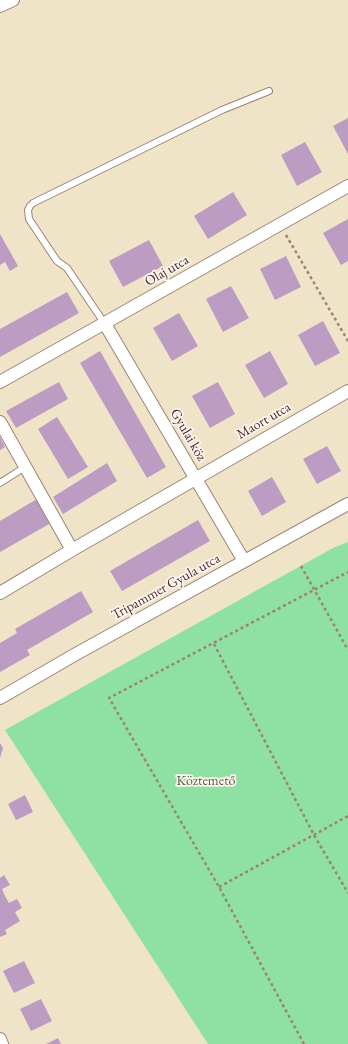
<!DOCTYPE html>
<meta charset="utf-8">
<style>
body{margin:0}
canvas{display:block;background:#efe4c7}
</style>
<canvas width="348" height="1044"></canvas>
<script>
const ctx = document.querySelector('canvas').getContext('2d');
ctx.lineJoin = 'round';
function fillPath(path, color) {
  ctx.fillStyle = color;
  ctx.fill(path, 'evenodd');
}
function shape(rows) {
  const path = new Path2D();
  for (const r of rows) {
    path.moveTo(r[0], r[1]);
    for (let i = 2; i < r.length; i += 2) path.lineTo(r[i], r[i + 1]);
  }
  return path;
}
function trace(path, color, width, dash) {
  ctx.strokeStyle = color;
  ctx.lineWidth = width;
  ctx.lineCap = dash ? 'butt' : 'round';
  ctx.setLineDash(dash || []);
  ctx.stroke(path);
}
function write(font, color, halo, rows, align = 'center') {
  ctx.font = font + ' "EB Garamond",serif';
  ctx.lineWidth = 3.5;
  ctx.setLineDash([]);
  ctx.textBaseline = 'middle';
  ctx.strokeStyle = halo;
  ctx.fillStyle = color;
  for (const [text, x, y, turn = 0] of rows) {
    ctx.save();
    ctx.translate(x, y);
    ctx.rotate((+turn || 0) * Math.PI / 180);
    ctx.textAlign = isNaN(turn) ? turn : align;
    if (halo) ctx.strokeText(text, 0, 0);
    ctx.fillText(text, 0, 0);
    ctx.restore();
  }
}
fillPath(shape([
 [348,542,348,1044,208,1044,5,730,333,548]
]), '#8ee1a2');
fillPath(shape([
 [348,118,348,154,333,126],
 [305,142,322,172,297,186,281,155],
 [233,192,247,215,208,239,194,216],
 [348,219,348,261,341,265,323,233],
 [0,234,18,266,10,271,5,262,0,265],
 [149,240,163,266,123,287,109,261],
 [286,256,301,287,275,300,260,269],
 [231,286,249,318,223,332,206,299],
 [67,292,79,313,0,357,0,329],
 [179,313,198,346,172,361,153,328],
 [323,321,340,353,315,366,298,335],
 [100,351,166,467,147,478,80,363],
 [270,351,288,384,264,398,245,365],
 [59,382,68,399,16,428,6,411],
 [218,382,235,414,210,428,192,396],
 [57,417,88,467,68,479,38,429],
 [0,437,5,447,0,450],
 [327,446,341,471,317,484,303,459],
 [107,463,117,481,63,514,53,497],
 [272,477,286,502,262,516,248,491],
 [37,499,51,523,0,552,0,521],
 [198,520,210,541,122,591,110,571],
 [81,591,93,612,27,650,30,655,0,672,0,643,17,633,15,629],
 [0,743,3,748,0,758],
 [25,795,33,812,16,820,8,804],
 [4,875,10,885,2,889,5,896,9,903,17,899,22,908,15,912,20,921,5,930,7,934,0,937,0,878],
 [24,961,35,983,14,993,3,971],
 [41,999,52,1021,31,1031,20,1009],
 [58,1038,61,1044,46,1044]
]), '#bc9cc3');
const lane = shape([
 [105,324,67,268,57,261,29,219,28,210,30,206,33,203,222,110,269,91],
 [0,483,25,467]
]);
const street = shape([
 [0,6,13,0],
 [105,324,244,561],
 [0,382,348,186],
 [0,422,72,550],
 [0,593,72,550,348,391],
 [0,698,76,654,348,504],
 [0,1039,2,1044]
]);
trace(lane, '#9c8279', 8);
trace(street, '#9c8279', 14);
trace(shape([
 [286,235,348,341],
 [301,566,348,650],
 [214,644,314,835,348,893],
 [219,887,348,816],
 [304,1044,219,887,109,698,348,572]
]), '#9c8279', 2.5, [3, 3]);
trace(lane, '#fff', 6);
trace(street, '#fff', 12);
write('14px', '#4a1f2b', '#fbf7ec', [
 ["Olaj utca",167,271,-30],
 ["Maort utca",264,421,-30],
 ["Gyulai köz",188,435,60],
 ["Tripammer Gyula utca",166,587,-29]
]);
write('14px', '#5e594f', '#fbf7ec', [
 ["Köztemető",206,781]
]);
</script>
